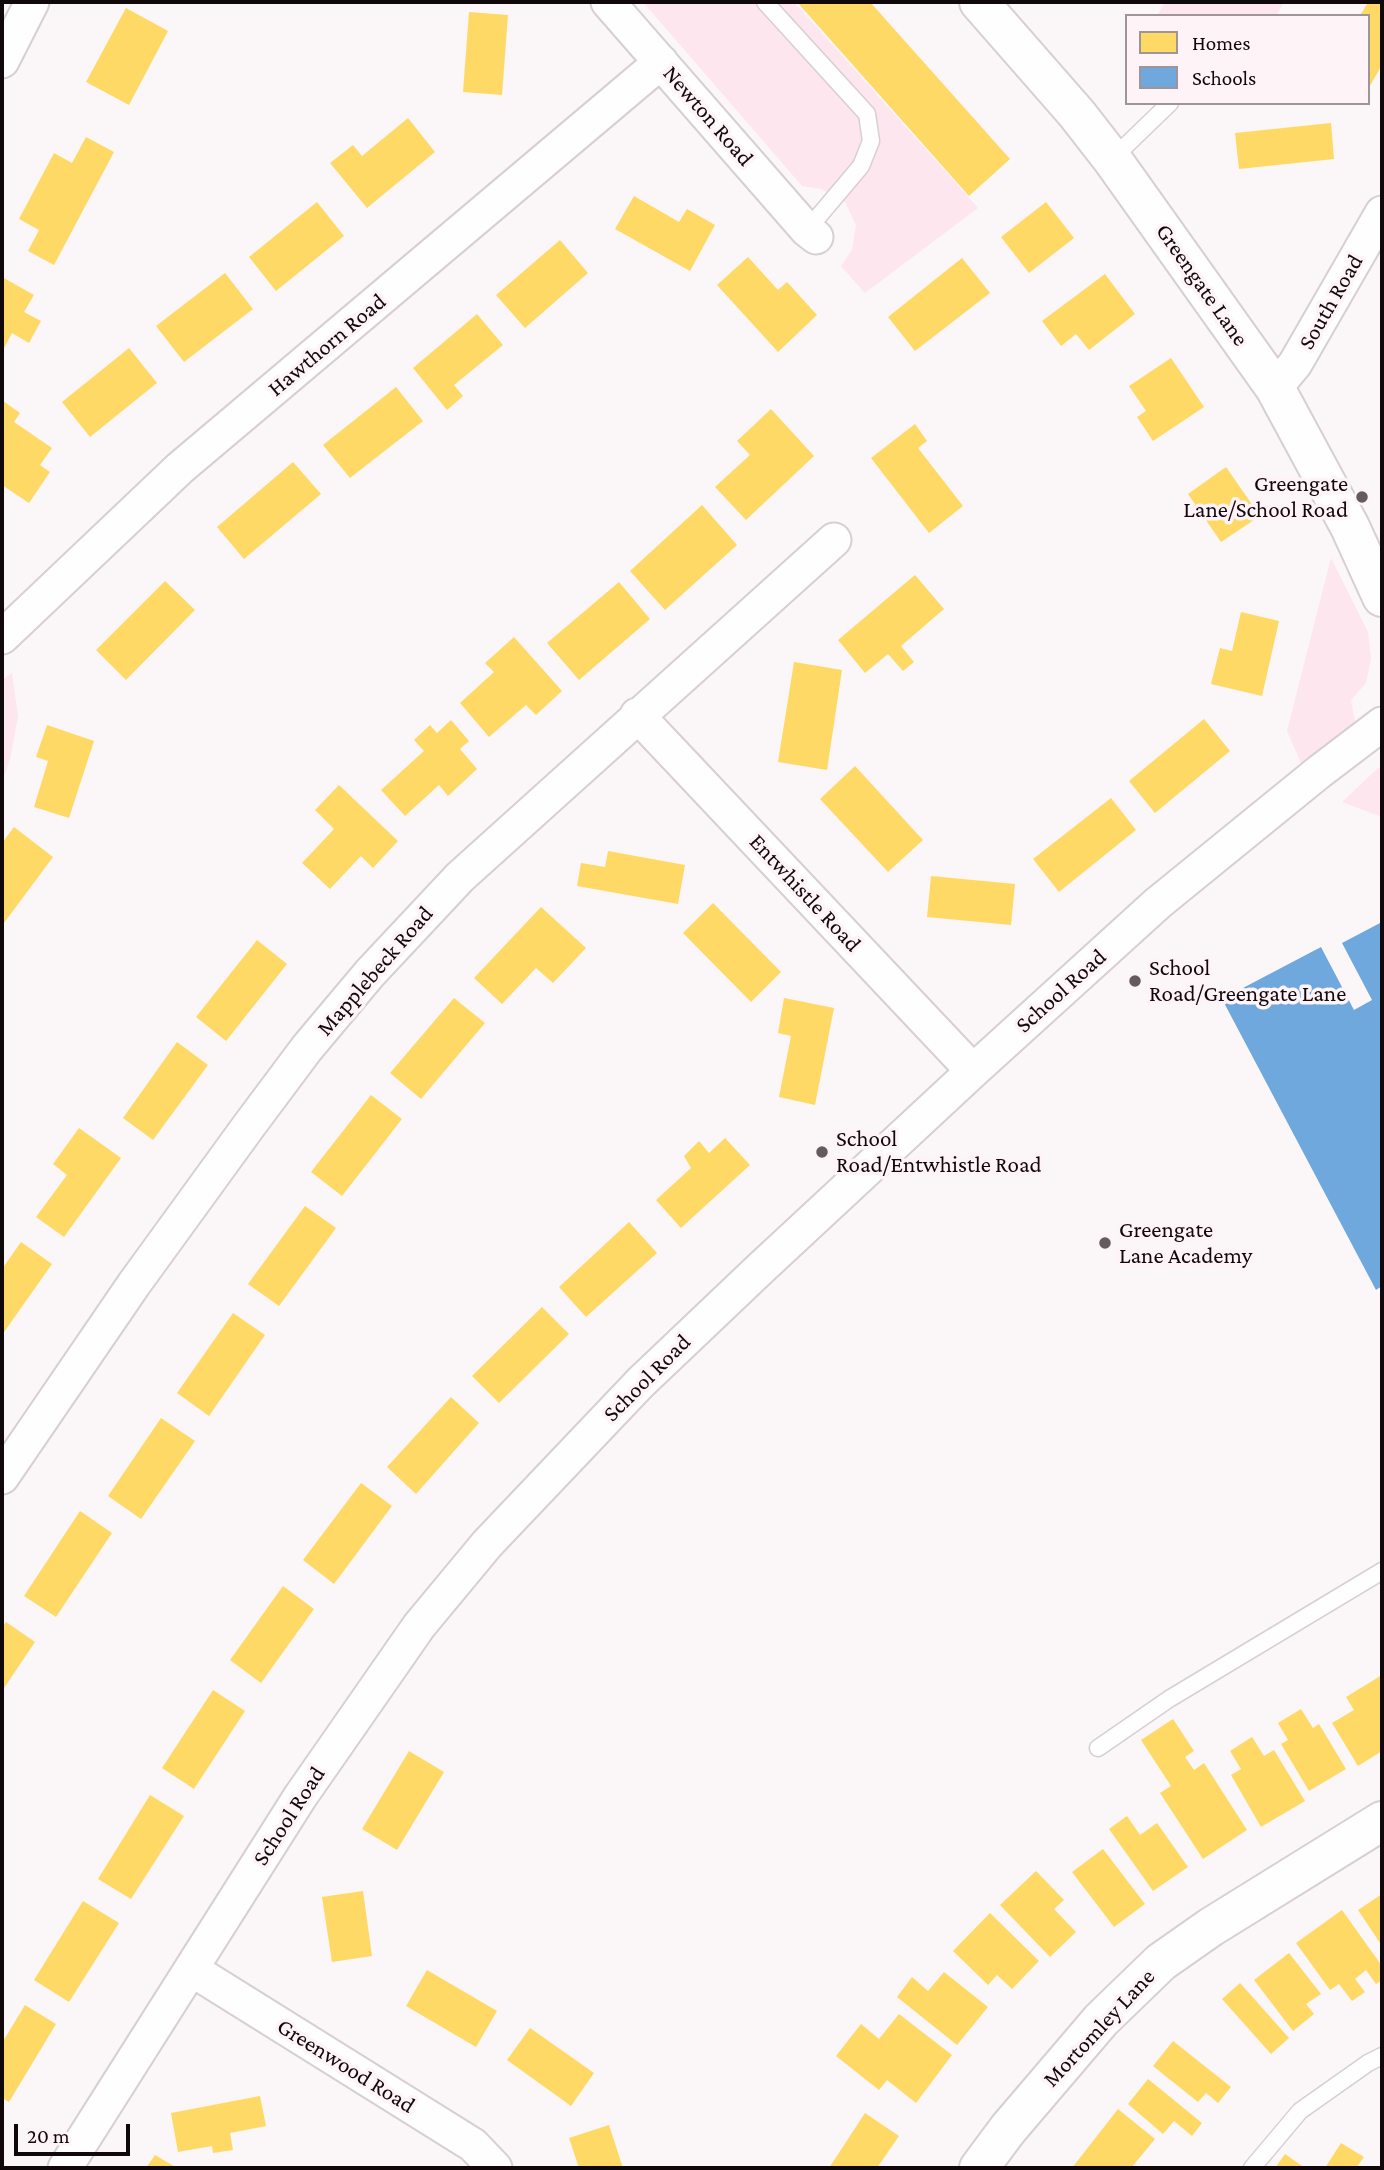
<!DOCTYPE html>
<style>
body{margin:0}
#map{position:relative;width:1384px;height:2170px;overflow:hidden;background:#fbf6f8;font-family:"Crimson Pro",serif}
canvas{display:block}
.frame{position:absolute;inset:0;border:4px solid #11080b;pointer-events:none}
.legend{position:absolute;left:1125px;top:14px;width:245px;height:91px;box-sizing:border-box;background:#fef3f7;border:2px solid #9f9599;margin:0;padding:9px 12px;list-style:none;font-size:21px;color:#11080b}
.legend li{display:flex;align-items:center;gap:14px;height:35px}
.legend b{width:35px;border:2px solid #9f9599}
.scale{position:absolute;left:14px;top:2124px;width:116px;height:32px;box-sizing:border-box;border:4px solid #11080b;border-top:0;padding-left:9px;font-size:21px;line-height:24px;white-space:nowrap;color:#11080b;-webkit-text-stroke:5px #fef3f7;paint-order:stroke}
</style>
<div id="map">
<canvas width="1384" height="2170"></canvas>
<div class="frame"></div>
<ul class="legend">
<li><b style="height:19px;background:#ffd966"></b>Homes</li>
<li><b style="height:19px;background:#6fa8dc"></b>Schools</li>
</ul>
<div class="scale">20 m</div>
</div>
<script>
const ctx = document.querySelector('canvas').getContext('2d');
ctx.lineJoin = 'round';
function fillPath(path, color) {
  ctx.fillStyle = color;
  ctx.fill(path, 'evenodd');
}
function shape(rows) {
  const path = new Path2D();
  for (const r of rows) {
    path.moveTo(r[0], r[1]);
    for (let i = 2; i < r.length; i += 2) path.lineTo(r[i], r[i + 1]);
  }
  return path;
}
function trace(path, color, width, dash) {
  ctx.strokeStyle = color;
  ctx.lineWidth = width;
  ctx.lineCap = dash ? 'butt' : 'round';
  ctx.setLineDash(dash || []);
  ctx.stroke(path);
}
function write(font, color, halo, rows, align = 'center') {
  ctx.font = font + ' "Crimson Pro",serif';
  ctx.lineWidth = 7;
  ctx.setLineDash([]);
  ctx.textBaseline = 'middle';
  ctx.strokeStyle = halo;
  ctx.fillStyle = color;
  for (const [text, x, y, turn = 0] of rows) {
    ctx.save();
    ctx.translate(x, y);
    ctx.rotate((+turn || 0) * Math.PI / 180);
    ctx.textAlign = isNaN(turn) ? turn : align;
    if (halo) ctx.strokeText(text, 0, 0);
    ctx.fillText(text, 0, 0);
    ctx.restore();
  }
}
fillPath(shape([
 [643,2,794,2,978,208,865,293,841,266,852,250,856,225,845,202,821,189,802,186],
 [1165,2,1284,2,1276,16,1157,16],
 [1331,558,1368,632,1371,659,1366,683,1351,700,1357,731,1304,770,1287,731],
 [12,673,18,717,10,759,2,782,2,680],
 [1382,767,1382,817,1342,802,1378,768]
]), '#fde6ed');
fillPath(shape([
 [797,2,870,2,1010,159,969,196],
 [1368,2,1382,2,1382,65,1368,89,1368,16,1360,16],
 [126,8,168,31,129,105,86,82],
 [469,12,508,15,502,95,463,92],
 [408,118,435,152,367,208,330,163,353,145,362,156],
 [1331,123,1334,159,1239,169,1235,133],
 [86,137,114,152,54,265,28,251,39,230,19,219,54,153,72,163],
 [634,196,679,222,687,209,715,225,690,271,615,229],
 [317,202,344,236,276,291,249,257],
 [1046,202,1074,238,1029,273,1001,237],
 [560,240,588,273,525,328,496,295],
 [748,257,778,290,787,282,817,315,778,352,717,285],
 [962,258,990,293,915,351,888,317],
 [225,273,253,309,184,362,156,326],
 [1105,274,1135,314,1089,350,1076,334,1061,346,1042,321],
 [2,277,34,295,24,312,41,321,29,343,12,333,2,352],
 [477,314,503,345,454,385,463,396,447,410,413,368],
 [129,348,157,383,90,437,62,402],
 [1171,358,1204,407,1153,441,1137,417,1146,411,1129,386],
 [396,387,423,421,350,478,323,445],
 [3,401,20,413,14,422,52,448,40,465,50,472,29,503,2,485],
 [771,409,814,456,746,520,715,487,750,455,737,441],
 [915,424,927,441,918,448,963,506,929,533,871,458],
 [293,462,321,494,244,559,217,527],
 [1226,467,1260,516,1221,542,1188,494],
 [702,505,737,545,665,610,630,571],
 [915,575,944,609,901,646,914,662,903,671,888,654,865,673,838,640],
 [165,581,195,610,126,680,96,650],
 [619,582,650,619,579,680,547,643],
 [1241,612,1279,621,1262,696,1211,684,1220,648,1232,651],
 [514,637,562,691,536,715,526,705,489,737,460,703,494,672,485,663],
 [794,662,842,670,827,770,778,762],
 [1204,719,1230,751,1155,813,1129,781],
 [451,720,469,741,460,749,477,769,448,796,439,785,405,816,381,790,424,751,414,740,430,725,437,733],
 [47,725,94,741,69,818,34,807,48,761,36,757],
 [855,766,923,840,888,872,820,799],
 [339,785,398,841,373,868,361,856,330,889,302,863,334,829,315,810],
 [1111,798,1136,830,1059,892,1033,859],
 [14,827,53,857,4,923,2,921,2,843],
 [608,851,685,865,678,904,577,886,581,863,605,867],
 [931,876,1015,884,1011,925,927,917],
 [713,903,781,972,751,1002,683,933],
 [541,907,586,948,553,983,536,968,502,1004,474,978],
 [257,940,287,964,226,1041,196,1017],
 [454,998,485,1023,421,1099,390,1073],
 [784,998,834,1008,815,1105,779,1097,791,1036,778,1033],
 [177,1042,208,1065,153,1140,123,1118],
 [371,1095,402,1119,342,1196,311,1172],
 [79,1128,121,1158,64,1237,36,1217,67,1175,53,1164],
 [725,1138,750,1165,681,1228,656,1200,691,1168,684,1156,699,1141,709,1153],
 [305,1206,336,1228,279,1306,248,1284],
 [629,1222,657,1253,586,1317,559,1287],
 [21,1242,52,1264,2,1335,2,1269],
 [542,1307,569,1334,499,1403,472,1376],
 [233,1313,265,1335,209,1416,177,1393],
 [451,1397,479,1423,416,1494,387,1467],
 [161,1418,195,1441,141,1519,108,1496],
 [361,1483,392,1506,334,1584,303,1560],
 [80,1511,112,1533,56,1617,24,1596],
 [283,1586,314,1609,261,1683,230,1660],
 [6,1622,35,1642,2,1691,2,1628],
 [1382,1675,1382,1751,1358,1766,1332,1723,1354,1710,1346,1697],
 [213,1690,245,1711,194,1789,162,1768],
 [1301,1709,1313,1728,1319,1724,1346,1769,1309,1791,1281,1744,1288,1740,1278,1723],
 [1173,1719,1194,1751,1185,1757,1194,1770,1204,1763,1247,1830,1203,1859,1160,1793,1171,1786,1141,1740],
 [1252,1737,1264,1756,1274,1750,1305,1801,1261,1827,1231,1775,1241,1769,1230,1751],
 [409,1751,444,1772,397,1850,362,1829],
 [150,1795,184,1816,131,1899,98,1879],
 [1127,1816,1140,1835,1157,1823,1188,1867,1153,1891,1109,1829],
 [1103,1849,1145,1904,1114,1927,1072,1872],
 [1036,1871,1064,1900,1054,1909,1076,1932,1050,1957,1000,1905],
 [363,1891,372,1956,332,1962,322,1897],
 [1382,1894,1382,1946,1358,1910],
 [83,1901,119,1923,69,2002,34,1980],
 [1342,1910,1382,1966,1382,1980,1376,1984,1366,1970,1355,1979,1365,1992,1352,2001,1339,1984,1330,1990,1296,1943],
 [990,1913,1039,1961,1012,1989,997,1975,988,1985,953,1951],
 [1289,1953,1321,1994,1306,2004,1314,2014,1293,2031,1254,1980],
 [427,1970,497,2011,476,2047,406,2006],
 [944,1972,988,2007,957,2045,897,1997,912,1977,928,1991],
 [1240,1983,1289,2038,1271,2054,1222,1999],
 [25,2005,56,2024,9,2102,2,2098,2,2043],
 [899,2014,952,2055,916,2103,887,2080,879,2090,836,2056,861,2024,879,2039],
 [530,2028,594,2073,571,2106,507,2060],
 [1173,2041,1231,2087,1218,2103,1206,2093,1198,2102,1153,2066],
 [1148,2079,1202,2123,1192,2136,1174,2121,1163,2134,1128,2104],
 [260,2096,266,2126,230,2133,233,2150,213,2153,212,2146,178,2152,171,2113],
 [1118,2109,1155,2139,1131,2168,1072,2168],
 [865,2113,899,2136,877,2168,829,2168],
 [609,2125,623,2168,579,2168,569,2138],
 [1341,2143,1364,2157,1356,2168,1325,2168],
 [1285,2154,1305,2168,1275,2168],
 [155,2155,177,2168,146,2168]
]), '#ffd966');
fillPath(shape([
 [1382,922,1382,1286,1376,1290,1222,999,1321,947,1354,1010,1372,1000,1342,943]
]), '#6fa8dc');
const lane = shape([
 [765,2,867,114,871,141,861,166,807,230],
 [1112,159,1170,103],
 [1098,1748,1169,1699,1382,1571],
 [1252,2168,1300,2111,1368,2063,1382,2056]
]);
const street = shape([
 [608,2,807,230,816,237],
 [2,61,32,2],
 [1275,388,1295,364,1382,213],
 [2,637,180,468,661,62],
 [637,715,973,1071],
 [2,1477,134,1284,248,1127,307,1048,370,973,460,877,834,540],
 [191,1969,473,2145,495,2168],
 [65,2168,300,1797,419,1626,487,1544,640,1383,761,1268,973,1071,1158,903,1319,772,1382,724]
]);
const secondary = shape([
 [979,2,1077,114,1112,159,1275,388,1350,527,1382,597],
 [979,2168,1008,2129,1101,2020,1161,1962,1211,1927,1382,1821]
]);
trace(lane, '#d7cfd2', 19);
trace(street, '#d7cfd2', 37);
trace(secondary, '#d7cfd2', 42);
trace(lane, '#fefefe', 16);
trace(street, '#fefefe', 33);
trace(secondary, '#fefefe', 38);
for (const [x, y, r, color] of [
 [1362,497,7,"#635b5e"],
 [1135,981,7,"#635b5e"],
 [822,1152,7,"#635b5e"],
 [1105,1243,7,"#635b5e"]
]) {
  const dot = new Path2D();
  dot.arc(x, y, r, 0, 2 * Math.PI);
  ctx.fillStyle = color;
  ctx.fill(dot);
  trace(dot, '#fef3f7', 2.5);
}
write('23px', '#11080b', '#fef3f7', [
 ["Newton Road",708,116,49],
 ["Greengate Lane",1202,285,55],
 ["South Road",1331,302,-60],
 ["Hawthorn Road",327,345,-40],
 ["Entwhistle Road",805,893,47],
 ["Mapplebeck Road",375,971,-49],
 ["School Road",1061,991,-42],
 ["School Road",647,1378,-45],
 ["School Road",289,1816,-57],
 ["Mortomley Lane",1099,2028,-47],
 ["Greenwood Road",346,2066,32]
]);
write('23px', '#11080b', '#fef3f7', [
 ["Greengate",1348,484,"right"],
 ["Lane/School Road",1348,510,"right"],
 ["School",1149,968],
 ["Road/Greengate Lane",1149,994],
 ["School",836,1139],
 ["Road/Entwhistle Road",836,1165],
 ["Greengate",1119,1230],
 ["Lane Academy",1119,1256]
], 'left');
</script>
